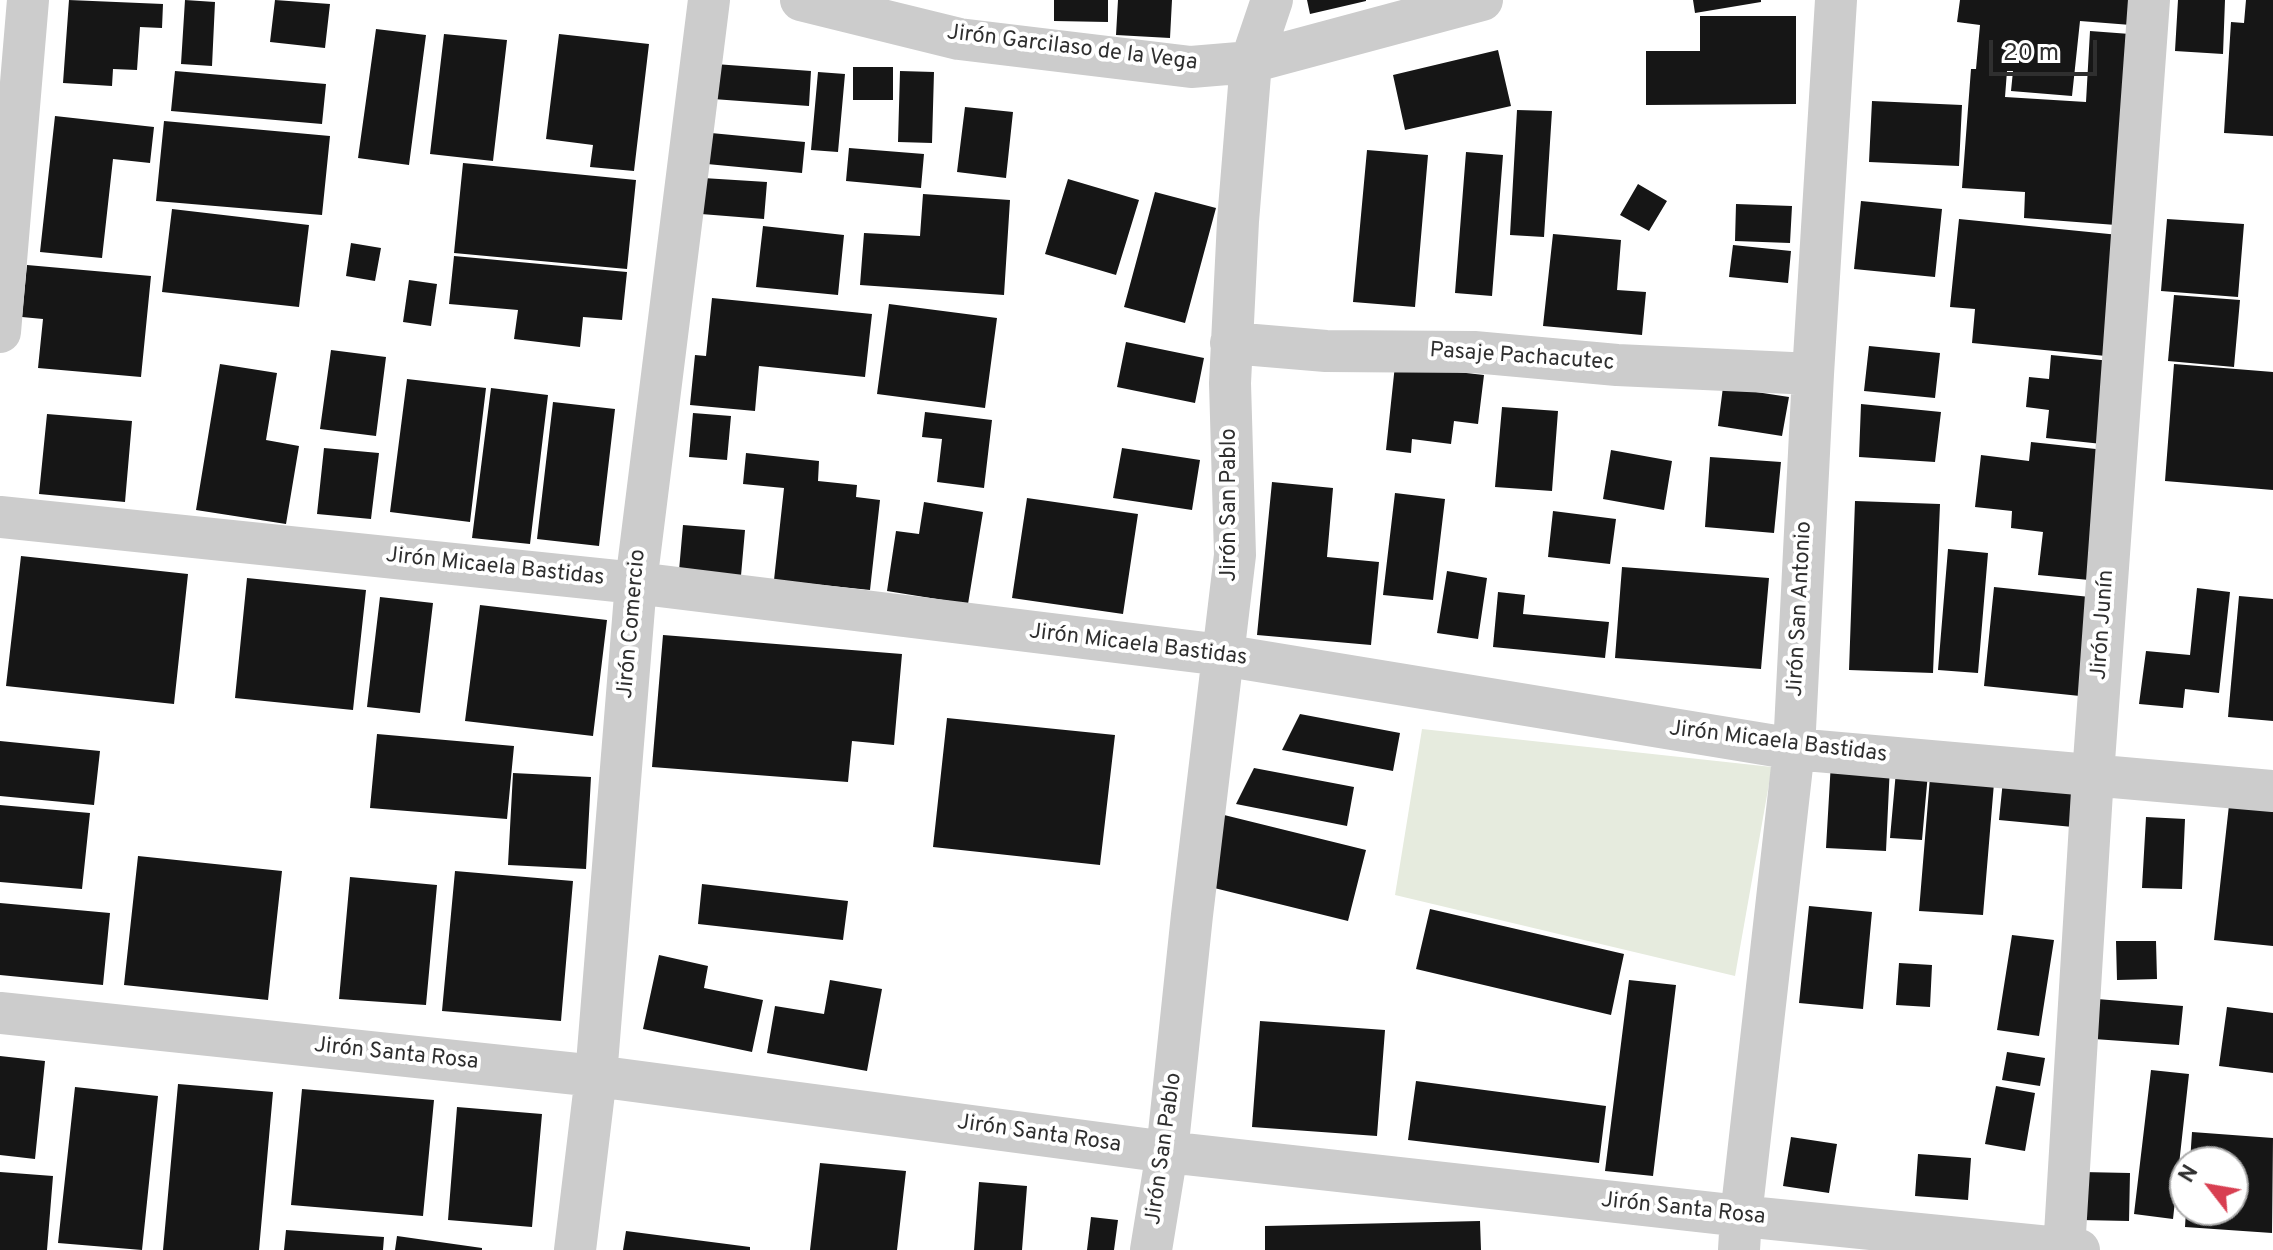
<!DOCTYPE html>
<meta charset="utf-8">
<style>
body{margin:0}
#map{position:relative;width:2273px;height:1250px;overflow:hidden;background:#fff;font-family:Overpass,sans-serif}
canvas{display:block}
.north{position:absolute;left:2169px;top:1146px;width:80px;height:80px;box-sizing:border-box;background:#fff;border:2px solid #acacac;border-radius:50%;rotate:301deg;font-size:22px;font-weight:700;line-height:32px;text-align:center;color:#2f2f2f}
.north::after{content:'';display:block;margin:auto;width:28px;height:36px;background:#d83f51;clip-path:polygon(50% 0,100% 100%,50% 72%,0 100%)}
.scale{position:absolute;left:1989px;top:40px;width:108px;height:36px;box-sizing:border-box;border:4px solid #2f2f2f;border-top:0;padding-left:10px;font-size:24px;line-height:28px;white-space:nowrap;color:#2f2f2f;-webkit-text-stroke:6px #fff;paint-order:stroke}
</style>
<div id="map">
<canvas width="2273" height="1250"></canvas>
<div class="north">N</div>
<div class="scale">20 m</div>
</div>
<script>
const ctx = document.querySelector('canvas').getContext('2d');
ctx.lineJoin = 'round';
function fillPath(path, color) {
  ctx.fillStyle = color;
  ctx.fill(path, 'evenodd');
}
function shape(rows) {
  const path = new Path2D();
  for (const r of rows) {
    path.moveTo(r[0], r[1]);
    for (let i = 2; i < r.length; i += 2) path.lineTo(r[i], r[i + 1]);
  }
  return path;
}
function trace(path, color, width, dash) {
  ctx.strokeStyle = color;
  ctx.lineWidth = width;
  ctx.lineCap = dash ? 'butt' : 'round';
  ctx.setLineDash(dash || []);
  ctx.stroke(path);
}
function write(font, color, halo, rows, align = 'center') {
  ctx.font = font + ' Overpass,sans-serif';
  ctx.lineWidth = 8;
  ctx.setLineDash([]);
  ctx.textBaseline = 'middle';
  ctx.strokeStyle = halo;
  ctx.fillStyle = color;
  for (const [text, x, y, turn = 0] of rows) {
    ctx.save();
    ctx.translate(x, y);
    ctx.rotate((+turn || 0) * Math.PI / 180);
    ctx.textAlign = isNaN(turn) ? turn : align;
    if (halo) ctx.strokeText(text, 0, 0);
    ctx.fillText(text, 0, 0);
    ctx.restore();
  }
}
fillPath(shape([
 [1422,729,1772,767,1735,976,1395,895]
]), '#e6ebde');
fillPath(shape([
 [69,0,163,4,162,28,140,27,137,70,113,69,112,86,63,83],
 [185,0,215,2,212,66,181,64],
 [275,0,330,4,325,48,270,42],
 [1054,0,1108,0,1108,22,1054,21],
 [1118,0,1172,0,1170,38,1116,35],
 [1307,0,1366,0,1366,1,1310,14],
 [1693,0,1761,0,1761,2,1695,13],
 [1960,0,2134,0,2131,25,2080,21,2072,96,2011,91,2013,71,2007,71,2005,97,2086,102,2090,31,2130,34,2116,225,2024,218,2025,192,1962,188,1971,69,1976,69,1980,25,1957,22],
 [2178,0,2225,0,2223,54,2175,51],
 [2246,0,2273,0,2273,136,2224,133,2231,22,2244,23],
 [1700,16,1796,16,1796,104,1646,105,1646,51,1700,51],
 [376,29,426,35,409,165,358,158],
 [444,34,507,40,493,161,430,154],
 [559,34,649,44,634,171,590,167,593,145,546,139],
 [1498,50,1511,106,1405,130,1393,75],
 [715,64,811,71,809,106,713,99],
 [853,67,893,67,893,100,853,100],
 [175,71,326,84,322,124,171,111],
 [900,71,934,72,932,143,898,142],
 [818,72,845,74,838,152,811,150],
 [1872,101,1962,105,1959,166,1869,162],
 [965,107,1013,112,1006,178,957,172],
 [1517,110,1552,111,1544,237,1510,235],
 [55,116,154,127,150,163,113,159,102,258,40,252],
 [164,121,330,136,322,215,156,201],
 [711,133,805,142,802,173,707,164],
 [849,148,924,154,921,188,846,181],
 [1367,150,1428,155,1415,307,1353,302],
 [1466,152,1503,155,1492,296,1455,293],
 [463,163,636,180,627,269,454,253],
 [703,178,767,182,764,219,701,214],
 [1068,179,1139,200,1116,275,1045,254],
 [1638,184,1667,201,1649,231,1620,215],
 [1155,192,1216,208,1185,323,1124,307],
 [923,194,1010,200,1004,295,860,285,864,233,920,236],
 [1861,201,1942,209,1935,277,1854,269],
 [1736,204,1792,206,1790,243,1735,241],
 [172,209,309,225,299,307,162,292],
 [1959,219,2119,235,2106,356,1972,343,1975,309,1950,307],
 [2167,219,2244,224,2238,297,2161,291],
 [763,226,844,235,838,295,756,287],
 [1553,234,1621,240,1617,290,1646,292,1642,335,1543,326],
 [351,243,381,248,375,281,346,276],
 [1733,245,1791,251,1788,283,1729,277],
 [454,256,627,272,622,320,583,317,580,347,514,339,518,310,449,304],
 [27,265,151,276,141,377,38,368,43,319,22,317],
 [409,280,437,284,431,326,403,322],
 [2174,295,2240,300,2234,367,2168,361],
 [712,298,872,314,865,377,759,366,755,411,690,405,695,355,706,356],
 [889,304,997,318,985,408,877,394],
 [1126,342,1204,358,1195,403,1117,387],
 [1869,346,1940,353,1935,398,1864,391],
 [331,350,386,357,376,436,320,429],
 [2051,355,2111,361,2102,444,2046,438,2049,410,2026,407,2029,377,2049,379],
 [220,364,277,373,266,440,299,446,286,524,196,510],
 [2174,364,2273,372,2273,490,2165,481],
 [1395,365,1484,375,1478,424,1454,421,1451,444,1412,439,1411,453,1386,450],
 [407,379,486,388,470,522,390,512],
 [1723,387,1789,397,1782,436,1718,426],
 [491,388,548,395,530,544,472,538],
 [553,402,615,409,599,546,537,539],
 [1861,404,1941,412,1935,462,1859,457],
 [1502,407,1558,411,1552,491,1495,487],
 [925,412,992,420,984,488,937,482,942,439,922,437],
 [693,413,731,416,727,460,689,457],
 [47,414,132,421,125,502,39,494],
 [2031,442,2105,450,2089,580,2038,575,2043,532,2011,528,2012,511,1975,507,1981,455,2029,461],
 [324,448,379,453,371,519,317,514],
 [1122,448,1200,460,1192,510,1113,498],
 [1611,450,1672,461,1664,510,1603,499],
 [746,453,819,461,818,481,857,485,856,497,880,500,870,590,774,580,784,488,743,484],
 [1710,457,1781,462,1774,533,1705,527],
 [1272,482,1333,488,1327,557,1379,562,1371,645,1257,635],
 [1395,493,1445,499,1433,600,1383,595],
 [1027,498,1138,514,1123,614,1012,598],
 [1855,501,1940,504,1933,673,1849,670],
 [924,502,983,512,968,604,887,591,896,531,919,534],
 [1553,511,1616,519,1610,564,1548,557],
 [683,525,745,530,740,587,678,582],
 [1948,549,1988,553,1978,673,1938,670],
 [21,556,188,574,174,704,6,686],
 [1622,567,1769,578,1761,669,1615,658],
 [1447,571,1487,578,1478,639,1437,633],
 [247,578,366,590,353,710,235,698],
 [1994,587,2090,597,2080,696,1984,686],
 [2197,588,2230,592,2219,693,2185,689,2183,708,2139,704,2146,651,2190,655],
 [1498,592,1525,595,1523,614,1609,622,1605,658,1493,647],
 [2239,596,2273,599,2273,721,2228,717],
 [380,597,433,603,420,713,367,707],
 [480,605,607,620,593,736,465,721],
 [663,635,902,654,894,745,852,741,848,782,652,767],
 [1300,714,1400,733,1393,771,1282,750],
 [947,718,1115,735,1100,865,933,847],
 [377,734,514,746,507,819,370,808],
 [0,741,100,751,94,805,0,796],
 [1897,760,1929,762,1922,840,1890,838],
 [1831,762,1890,765,1886,851,1826,848],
 [1931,765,1995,771,1983,915,1919,911],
 [1254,768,1354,787,1347,826,1236,804],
 [2004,770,2079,778,2073,827,1999,820],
 [513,773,591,777,586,869,508,865],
 [2230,796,2273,801,2273,946,2214,940],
 [0,805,90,813,82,889,0,882],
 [1216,813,1366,850,1348,921,1198,884],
 [2146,817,2185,819,2182,889,2142,888],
 [138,856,282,871,268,1000,124,985],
 [455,871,573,881,561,1021,442,1011],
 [350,877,437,885,426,1005,339,999],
 [702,884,848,901,843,940,698,924],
 [0,903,110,913,103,985,0,975],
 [1809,906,1872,912,1863,1009,1799,1003],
 [1430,909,1624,954,1611,1015,1416,969],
 [2012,935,2054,940,2039,1036,1997,1030],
 [2116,941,2156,941,2157,979,2117,980],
 [659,955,708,966,704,988,763,1000,752,1052,643,1029],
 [1899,963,1932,965,1930,1007,1896,1005],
 [830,980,882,989,867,1071,767,1053,775,1006,824,1014],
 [1629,980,1676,985,1653,1176,1605,1171],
 [2097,999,2183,1006,2179,1045,2094,1039],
 [2227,1007,2273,1013,2273,1073,2219,1066],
 [1260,1021,1385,1030,1377,1136,1252,1127],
 [2007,1052,2045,1058,2040,1086,2002,1080],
 [0,1056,45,1061,35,1159,0,1155],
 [2151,1070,2189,1074,2173,1219,2134,1214],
 [1416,1081,1606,1106,1599,1163,1408,1140],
 [178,1084,273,1092,259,1250,163,1250],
 [1996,1086,2035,1093,2025,1151,1985,1144],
 [75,1087,158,1096,142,1250,58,1243],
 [302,1089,434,1100,423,1216,291,1205],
 [457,1107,542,1114,532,1227,448,1220],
 [2192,1132,2273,1138,2272,1233,2185,1227,2186,1210,2233,1210,2233,1162,2190,1162],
 [1791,1137,1837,1144,1829,1193,1783,1186],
 [1918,1154,1971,1158,1968,1200,1915,1196],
 [820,1163,906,1171,897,1250,810,1250],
 [0,1172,53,1176,47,1250,0,1250],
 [2082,1172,2130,1173,2129,1221,2081,1220],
 [979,1182,1027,1186,1022,1250,974,1250],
 [1091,1217,1118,1220,1114,1250,1087,1250],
 [1480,1221,1481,1250,1265,1250,1265,1226],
 [286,1230,384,1237,383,1250,284,1250],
 [626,1231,750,1247,750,1250,623,1250],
 [397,1236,482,1248,482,1250,395,1250]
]), '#161616');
trace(shape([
 [801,0,959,39,1191,67,1251,62,1482,0],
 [0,332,28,0],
 [1231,343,1326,351,1474,352,1617,365,1813,374],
 [0,517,636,583,1222,655,1794,749,2273,791],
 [0,1013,596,1076,1167,1152,1741,1216,2079,1250],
 [575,1250,596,1076,636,583,709,0],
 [1151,1250,1167,1152,1192,915,1235,555,1230,383,1238,221,1251,62,1272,0],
 [1739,1250,1741,1216,1794,749,1813,374,1836,0],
 [2064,1250,2093,775,2149,0]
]), '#ccc', 42);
write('22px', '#2f2f2f', '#fff', [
 ["Jirón Garcilaso de la Vega",1072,49,7],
 ["Pasaje Pachacutec",1522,358,4],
 ["Jirón San Pablo",1231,505,-90],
 ["Jirón Micaela Bastidas",495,568,6],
 ["Jirón San Antonio",1801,609,-87],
 ["Jirón Comercio",633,624,-85],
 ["Jirón Junín",2104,625,-86],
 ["Jirón Micaela Bastidas",1138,646,7],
 ["Jirón Micaela Bastidas",1778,743,7],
 ["Jirón Santa Rosa",396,1055,6],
 ["Jirón Santa Rosa",1039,1135,8],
 ["Jirón San Pablo",1165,1149,-82],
 ["Jirón Santa Rosa",1683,1210,6]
]);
</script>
